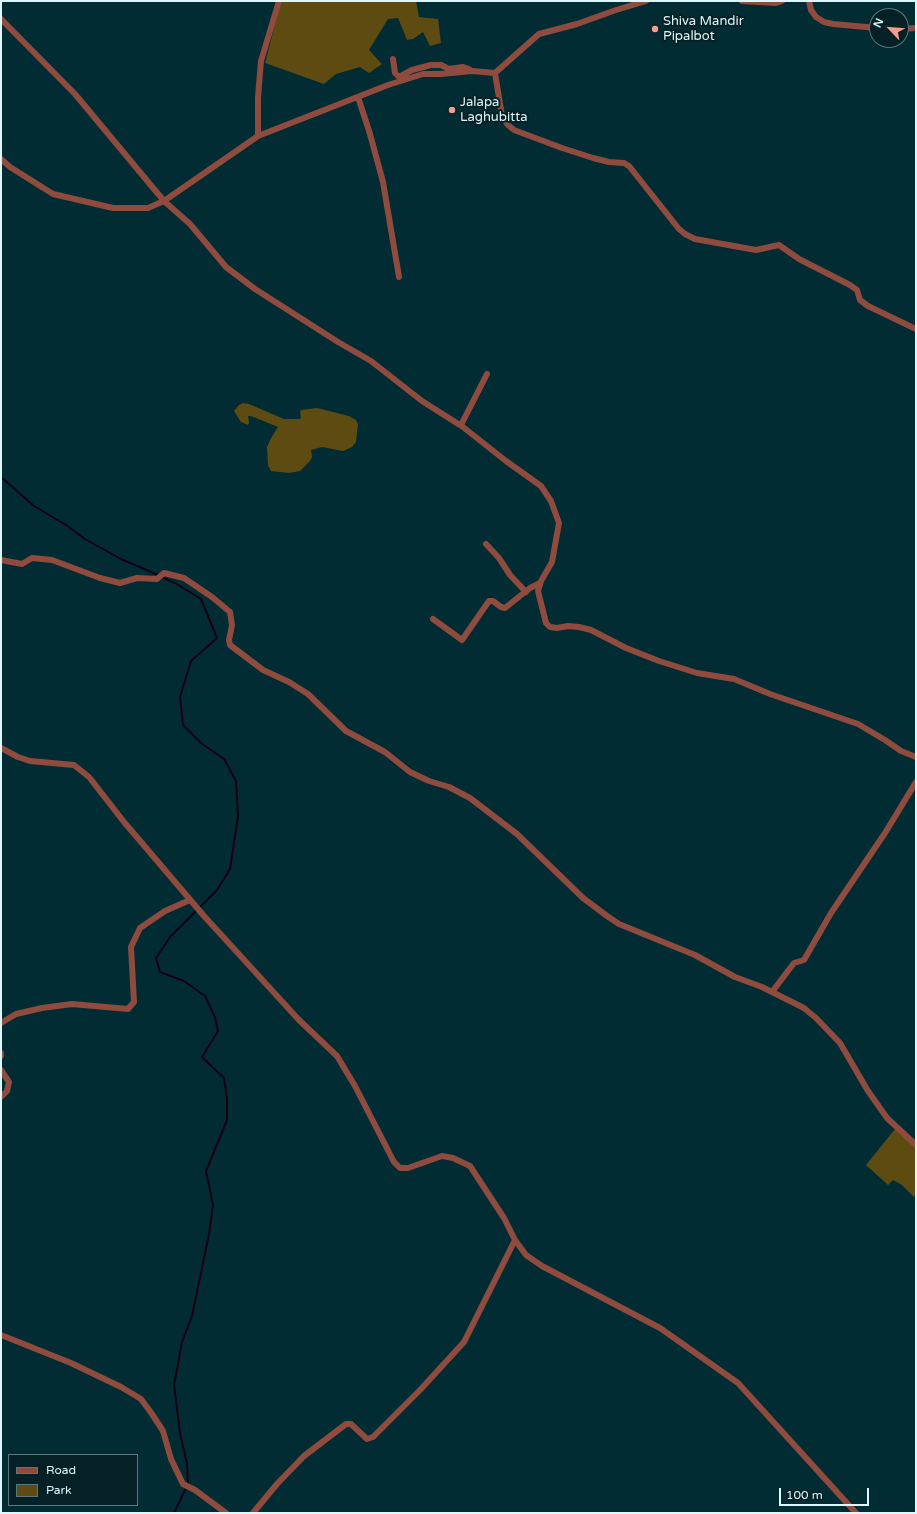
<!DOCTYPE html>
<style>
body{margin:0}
#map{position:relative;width:917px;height:1514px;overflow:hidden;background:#022c33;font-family:"Varela Round",sans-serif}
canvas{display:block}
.frame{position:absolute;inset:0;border:2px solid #ddf7fc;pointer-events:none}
.legend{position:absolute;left:8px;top:1454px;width:130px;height:52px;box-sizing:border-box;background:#052126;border:1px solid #5b777c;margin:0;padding:5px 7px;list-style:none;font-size:12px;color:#ddf7fc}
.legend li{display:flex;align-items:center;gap:8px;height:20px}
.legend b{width:20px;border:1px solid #5b777c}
.north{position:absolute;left:869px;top:8px;width:40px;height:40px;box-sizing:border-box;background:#052126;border:1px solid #5b777c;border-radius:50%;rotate:296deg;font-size:11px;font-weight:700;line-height:16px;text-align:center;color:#ddf7fc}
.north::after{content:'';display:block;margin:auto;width:14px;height:18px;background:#f49d8d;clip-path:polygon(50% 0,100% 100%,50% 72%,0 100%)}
.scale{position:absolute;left:779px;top:1488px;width:90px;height:18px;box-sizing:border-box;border:2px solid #ddf7fc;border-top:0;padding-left:5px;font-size:12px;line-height:14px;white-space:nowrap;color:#ddf7fc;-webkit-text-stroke:3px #052126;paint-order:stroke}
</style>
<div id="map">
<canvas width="917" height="1514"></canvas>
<div class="frame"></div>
<ul class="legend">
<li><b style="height:5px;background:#904b3f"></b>Road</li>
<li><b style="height:11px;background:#5d4b12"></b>Park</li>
</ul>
<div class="north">N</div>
<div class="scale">100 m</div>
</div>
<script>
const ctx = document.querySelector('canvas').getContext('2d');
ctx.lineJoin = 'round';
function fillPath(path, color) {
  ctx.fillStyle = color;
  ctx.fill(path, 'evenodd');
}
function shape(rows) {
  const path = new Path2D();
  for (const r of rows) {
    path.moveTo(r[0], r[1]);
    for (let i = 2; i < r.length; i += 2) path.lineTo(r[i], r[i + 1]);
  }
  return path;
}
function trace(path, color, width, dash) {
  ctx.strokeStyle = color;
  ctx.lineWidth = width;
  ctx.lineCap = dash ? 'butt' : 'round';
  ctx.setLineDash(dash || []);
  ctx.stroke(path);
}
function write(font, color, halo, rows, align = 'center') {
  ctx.font = font + ' "Varela Round",sans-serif';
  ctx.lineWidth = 4;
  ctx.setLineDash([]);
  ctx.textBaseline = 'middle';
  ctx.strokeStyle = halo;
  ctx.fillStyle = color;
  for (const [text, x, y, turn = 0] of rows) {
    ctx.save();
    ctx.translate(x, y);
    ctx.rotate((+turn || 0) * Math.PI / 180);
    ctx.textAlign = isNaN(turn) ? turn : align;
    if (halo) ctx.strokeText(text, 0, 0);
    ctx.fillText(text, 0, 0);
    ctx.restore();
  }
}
fillPath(shape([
 [281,1,416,1,419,17,438,19,441,43,430,46,423,32,413,39,407,40,398,18,388,19,369,50,382,64,369,73,360,67,336,74,324,84,265,63],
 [243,403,249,404,284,419,300,419,301,417,300,412,301,410,317,408,349,416,356,420,358,424,356,442,352,447,343,451,322,447,311,450,312,457,310,461,300,471,289,473,271,471,268,465,267,447,271,438,278,427,251,416,248,416,249,423,248,425,241,422,234,411,239,405],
 [895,1129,916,1148,916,1194,914,1197,902,1185,893,1180,888,1185,866,1165]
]), '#5d4b12');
trace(shape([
 [1,477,34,506,66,525,85,539,121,559,158,575],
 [162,577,175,583,201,599,217,638,191,661,180,697,183,725,201,743,224,759,236,781,238,816,230,869,217,890,170,937,156,958,160,972,184,981,205,996,215,1017,218,1031,202,1057,224,1078,227,1099,227,1120,206,1171,213,1205,209,1234,192,1316,182,1342,174,1385,180,1433,187,1464,188,1484,174,1513]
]), '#180117', 2);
trace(shape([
 [742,1,776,3,782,1],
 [809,1,811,10,816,17,824,22,833,24,877,28],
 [1,19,75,94,164,201,190,224,226,267,255,289,338,342,371,361,422,401,463,427,506,461,541,486,551,501,559,523,552,562,541,581,538,591,546,623,550,627,557,628,568,626,579,627,591,630,626,648,659,661,697,673,734,679,770,694,858,724,885,740,901,751,916,757],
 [901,29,916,28],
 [393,59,395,73,399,77,412,70,431,65,441,65,449,69,463,67,469,69],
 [495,73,502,116,508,125,514,130,562,148,593,158,609,162,624,163,629,166,679,229,685,234,695,239,756,250,779,245,799,259,850,285,857,290,860,300,868,306,916,329],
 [358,97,370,134,383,182,399,277],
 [258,136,258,97,261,61,279,1],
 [1,159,10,167,53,194,113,208,148,208,164,201,258,136,388,85,423,74,441,74,472,71,495,73,539,34,577,24,616,10,646,1],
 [461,425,487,374],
 [486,544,499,558,510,575,526,592],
 [1,560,22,564,32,558,52,560,100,578,120,583,137,578,157,579,164,573,184,578,212,597,230,612,232,625,229,640,230,645,263,670,289,682,308,694,346,731,385,752,410,772,429,781,449,787,470,798,517,834,583,898,607,916,619,924,695,955,735,977,762,987,804,1008,816,1018,840,1043,868,1091,887,1118,916,1145],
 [433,619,462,640,489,601,493,601,501,607,505,608,530,588,540,583],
 [1,748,18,757,30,761,74,765,89,777,124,822,204,916,299,1020,337,1056,355,1086,394,1162,400,1168,408,1168,442,1156,453,1158,470,1166,504,1218,515,1240,526,1255,542,1266,660,1328,738,1383,856,1513],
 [772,992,794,963,804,960,831,913,885,833,916,782],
 [1,1023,16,1014,42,1008,72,1004,128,1009,134,1002,131,947,140,928,165,911,190,900],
 [1,1053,1,1056],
 [1,1070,9,1082,7,1091,1,1097],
 [1,1335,71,1363,121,1387,141,1399,152,1414,163,1431,171,1459,183,1484,195,1490,226,1513],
 [253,1513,277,1484,304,1456,346,1424,351,1424,367,1439,373,1437,421,1389,464,1342,515,1240]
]), '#904b3f', 6);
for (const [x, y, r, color] of [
 [655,29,4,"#f49d8d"],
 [452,110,4,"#f49d8d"]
]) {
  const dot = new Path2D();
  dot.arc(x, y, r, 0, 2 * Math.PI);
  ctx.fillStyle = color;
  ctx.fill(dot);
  trace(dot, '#052126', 1.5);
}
write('13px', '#ddf7fc', '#052126', [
 ["Shiva Mandir",663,22],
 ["Pipalbot",663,37],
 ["Jalapa",460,103],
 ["Laghubitta",460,118]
], 'left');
</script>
